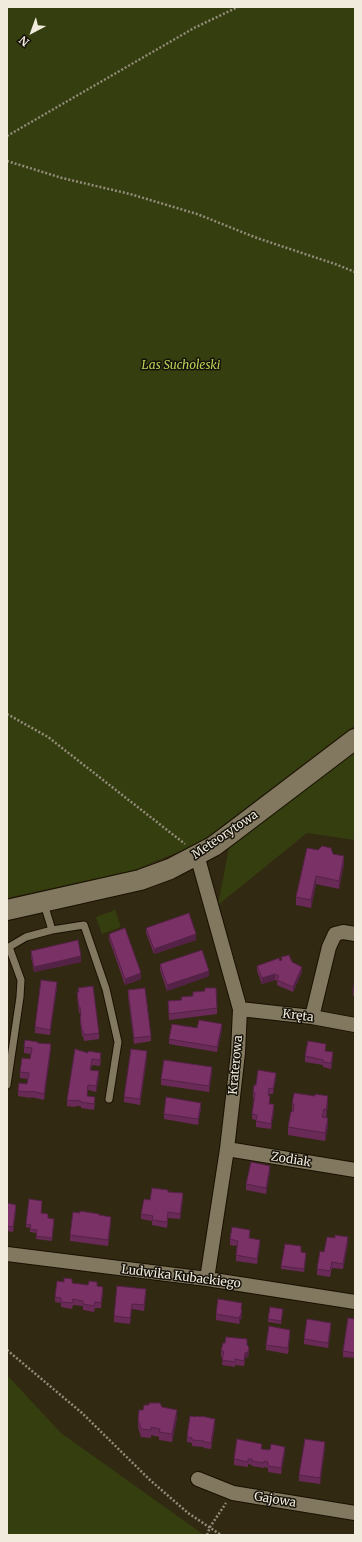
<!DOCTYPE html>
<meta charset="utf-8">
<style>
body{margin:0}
#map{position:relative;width:362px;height:1542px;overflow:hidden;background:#322913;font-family:Merriweather,serif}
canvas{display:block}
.frame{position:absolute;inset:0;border:8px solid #f0ebdd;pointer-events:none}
.north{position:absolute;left:12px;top:12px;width:40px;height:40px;-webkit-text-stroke:3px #161209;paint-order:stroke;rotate:221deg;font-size:11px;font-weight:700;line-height:16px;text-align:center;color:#f0ebdd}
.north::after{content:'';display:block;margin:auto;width:14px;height:18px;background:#f0ebdd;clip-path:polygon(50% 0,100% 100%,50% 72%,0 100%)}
</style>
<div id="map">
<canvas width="362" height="1542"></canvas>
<div class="frame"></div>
<div class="north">N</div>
</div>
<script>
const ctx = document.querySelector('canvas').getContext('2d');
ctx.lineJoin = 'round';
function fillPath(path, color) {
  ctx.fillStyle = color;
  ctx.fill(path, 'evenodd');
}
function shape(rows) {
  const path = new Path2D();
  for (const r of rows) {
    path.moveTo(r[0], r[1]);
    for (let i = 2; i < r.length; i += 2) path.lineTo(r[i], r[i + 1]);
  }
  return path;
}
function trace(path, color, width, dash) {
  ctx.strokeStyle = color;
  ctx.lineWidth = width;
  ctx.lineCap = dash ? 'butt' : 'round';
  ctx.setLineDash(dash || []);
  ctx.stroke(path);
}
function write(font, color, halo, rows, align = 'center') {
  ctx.font = font + ' Merriweather,serif';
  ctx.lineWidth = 3;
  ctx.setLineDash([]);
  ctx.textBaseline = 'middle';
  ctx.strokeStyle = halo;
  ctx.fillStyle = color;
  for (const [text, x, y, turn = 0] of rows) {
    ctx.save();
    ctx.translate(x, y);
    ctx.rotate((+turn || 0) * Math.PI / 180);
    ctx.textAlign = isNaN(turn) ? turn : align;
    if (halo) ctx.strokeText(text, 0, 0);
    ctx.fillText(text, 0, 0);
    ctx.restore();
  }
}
fillPath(shape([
 [7,7,355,7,355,725,198,844,134,870,7,898],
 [355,751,355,840,307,833,218,905,229,848],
 [115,910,121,927,102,934,96,917],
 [7,1375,61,1433,204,1535,7,1535]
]), '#353e0e');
const lane = shape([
 [44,904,52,930],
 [9,947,26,937,52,930,84,925,106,989,118,1042,109,1099],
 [7,948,9,947,21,980,20,997,7,1085]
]);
const street = shape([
 [197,855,240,1009,238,1053,227,1149,207,1279],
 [240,1009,312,1017,355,1025],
 [312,1017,329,947,335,934,343,932,355,934],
 [227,1149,355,1170],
 [7,1254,207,1279,355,1302],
 [198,1479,233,1493,355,1513]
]);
const secondary = shape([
 [7,910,140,880,170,869,214,846,234,831,355,739]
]);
trace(lane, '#191100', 9);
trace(street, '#191100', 16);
trace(secondary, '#191100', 22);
trace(shape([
 [7,136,194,28,238,7],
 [7,161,62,178,130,194,197,214,257,238,335,264,355,272],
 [7,714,48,737,185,844],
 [7,1350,82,1413,150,1480,188,1513,221,1535],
 [207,1535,210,1527,226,1503]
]), '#948d7b', 2.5, [2, 2]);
trace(lane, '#827860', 7);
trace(street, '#827860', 14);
trace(secondary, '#827860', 20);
fillPath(shape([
 [333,854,344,864,339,889,316,884,311,908,296,905,296,897],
 [146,928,196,940,154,954,146,933],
 [109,934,141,979,125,985,109,939],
 [31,951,81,962,34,972,31,957],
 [281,957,292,962,302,972,293,992,277,985,277,981,275,980,262,984,257,971,257,966,280,961,281,960],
 [160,964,209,976,167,991,160,970],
 [355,978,355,996,353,996,353,991],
 [57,988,50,1035,35,1033,35,1027],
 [78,988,99,1033,99,1039,84,1041,83,1036,82,1036,80,1022,80,1016,81,1016,80,1013,79,1013,77,998,77,992,78,992],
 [128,990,151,1036,151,1041,134,1044,128,996],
 [205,991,217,1008,217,1014,169,1020,168,1001,181,1000,181,997,193,996,193,992],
 [197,1028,222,1030,217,1052,169,1044,169,1039],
 [38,1043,51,1049,44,1100,31,1097,31,1098,18,1096,18,1091,27,1084,28,1079,20,1078,20,1072,30,1059,31,1054,24,1053,24,1047],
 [326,1051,333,1058,331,1069,323,1067,323,1065,305,1062,305,1056],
 [88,1053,101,1059,100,1066,92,1065,91,1070,99,1077,96,1092,88,1090,87,1096,95,1102,94,1110,81,1108,81,1106,76,1106,76,1107,67,1106,67,1100],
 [147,1057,140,1105,124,1102,124,1097],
 [212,1073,209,1092,161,1085,161,1079],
 [276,1078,273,1094,269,1094,268,1096,270,1101,270,1104,274,1110,271,1129,256,1127,256,1120,252,1119,252,1114,254,1099,253,1098,253,1093,256,1085],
 [292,1104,328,1104,326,1118,328,1126,325,1141,288,1135,288,1127,292,1112],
 [201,1108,198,1125,164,1119,164,1114],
 [270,1172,266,1194,246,1190,246,1184],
 [183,1199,180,1219,168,1218,167,1228,152,1225,152,1221,141,1219,141,1214,150,1200],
 [7,1203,16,1210,13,1232,7,1231],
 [42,1204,41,1213,48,1219,54,1222,52,1241,36,1239,37,1233,30,1232,30,1228,26,1227,26,1224],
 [99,1215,111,1223,108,1246,70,1241,70,1235],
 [250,1236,250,1238,260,1245,257,1264,236,1261,236,1255,237,1246,230,1245,230,1239],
 [348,1243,343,1269,332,1268,330,1277,317,1275,317,1269,324,1252],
 [301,1249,301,1252,306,1256,304,1272,281,1269,281,1266],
 [72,1283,97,1286,103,1292,101,1308,95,1308,94,1312,83,1310,83,1306,73,1305,72,1309,61,1307,61,1303,55,1302,55,1297],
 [146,1289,146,1295,144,1311,132,1309,130,1324,114,1322,114,1316],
 [241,1310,242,1316,239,1324,216,1320,216,1314],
 [283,1312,281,1324,268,1322,268,1319],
 [355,1319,355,1358,343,1357,343,1351],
 [331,1329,328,1348,304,1344,304,1339],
 [290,1335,288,1354,266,1350,266,1345],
 [247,1345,249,1352,248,1357,245,1358,244,1366,235,1365,235,1367,222,1365,223,1357,221,1357,221,1351],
 [162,1407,177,1418,172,1442,159,1440,159,1437,151,1435,151,1438,141,1437,138,1427,138,1419,143,1410],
 [215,1425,211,1449,204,1448,204,1447,192,1446,192,1443,187,1442,187,1437],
 [325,1448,320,1484,299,1481,299,1475],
 [262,1449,285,1452,281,1474,268,1472,268,1468,264,1467,264,1468,252,1466,252,1465,248,1464,248,1467,234,1465,234,1459]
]), '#692a57');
fillPath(shape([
 [344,856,344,864,339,889,339,881],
 [316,876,316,884,311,908,311,900],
 [196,934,196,940,154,954,154,949],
 [81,956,81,962,34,972,34,967],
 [302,967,302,972,293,992,293,987],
 [209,971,209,976,167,991,167,985],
 [141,973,141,979,125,985,125,979],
 [275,974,275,980,262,984,262,978],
 [57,982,57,988,50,1035,50,1030],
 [222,1024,222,1030,217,1052,217,1047],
 [51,1044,51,1049,44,1100,44,1094],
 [147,1051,147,1057,140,1105,140,1099],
 [333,1052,333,1058,331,1069,331,1063],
 [212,1067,212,1073,209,1092,209,1086],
 [99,1071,99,1077,96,1092,96,1086],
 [276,1073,276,1078,273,1094,273,1089],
 [328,1096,328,1104,326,1118,326,1110],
 [201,1103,201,1108,198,1125,198,1119],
 [274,1104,274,1110,271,1129,271,1124],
 [328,1118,328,1126,325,1141,325,1133],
 [270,1166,270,1172,266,1194,266,1188],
 [183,1193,183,1199,180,1219,180,1214],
 [16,1205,16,1210,13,1232,13,1227],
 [168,1212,168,1218,167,1228,167,1222],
 [111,1217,111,1223,108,1246,108,1240],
 [348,1237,348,1243,343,1269,343,1264],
 [260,1240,260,1245,257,1264,257,1259],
 [103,1287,103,1292,101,1308,101,1303],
 [146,1289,146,1295,144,1311,144,1305],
 [132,1304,132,1309,130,1324,130,1318],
 [242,1311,242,1316,239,1324,239,1318],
 [331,1323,331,1329,328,1348,328,1343],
 [290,1330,290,1335,288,1354,288,1348],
 [249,1347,248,1357,245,1358,244,1366,244,1361,245,1353],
 [177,1410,177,1418,172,1442,172,1434],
 [215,1419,215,1425,211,1449,211,1443],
 [325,1442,325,1448,320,1484,320,1478],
 [285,1447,285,1452,281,1474,281,1468]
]), '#552247');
const building = shape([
 [322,846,331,848,333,854,344,856,339,881,316,876,311,900,296,897,307,848,318,850,322,846],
 [189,913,196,934,154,949,146,928,189,913],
 [125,928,141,973,125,979,109,934,125,928],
 [78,940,81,956,34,967,31,951,78,940],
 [202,950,209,971,167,985,160,964,202,950],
 [289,955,292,962,302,967,293,987,277,980,279,976,275,974,262,978,257,966,279,958,280,961,282,960,281,957,289,955],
 [355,978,355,991,353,991,355,978],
 [41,980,57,982,50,1030,35,1027,41,980],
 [93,986,99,1033,84,1035,83,1031,82,1031,80,1016,81,1016,80,1007,79,1007,77,992,79,992,78,988,93,986],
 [145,988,151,1036,134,1038,128,990,145,988],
 [205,988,216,988,217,1008,169,1014,168,1001,182,1000,181,997,193,996,193,992,205,991,205,988],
 [199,1020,222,1024,217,1047,169,1039,172,1024,197,1028,199,1020],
 [25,1040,38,1042,37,1043,51,1044,44,1094,31,1091,31,1092,18,1091,19,1083,27,1084,29,1073,20,1072,22,1058,30,1059,32,1048,24,1047,25,1040],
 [308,1041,326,1044,325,1051,333,1052,331,1063,323,1062,323,1060,305,1056,308,1041],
 [75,1049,88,1053,88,1051,101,1053,100,1060,92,1059,90,1070,99,1071,96,1086,88,1085,87,1096,95,1097,94,1104,81,1102,81,1101,76,1100,76,1101,67,1100,75,1049],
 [131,1049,147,1051,140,1099,124,1097,131,1049],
 [164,1060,212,1067,209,1086,161,1079,164,1060],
 [258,1070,276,1073,273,1089,269,1088,268,1095,270,1096,269,1104,274,1104,271,1124,256,1121,257,1115,252,1114,255,1093,253,1093,254,1085,256,1085,258,1070],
 [294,1093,315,1096,315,1094,328,1096,326,1110,324,1109,322,1117,328,1118,325,1133,288,1127,291,1111,293,1112,294,1104,292,1104,294,1093],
 [166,1097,201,1103,198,1119,164,1114,166,1097],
 [251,1162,270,1166,266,1188,246,1184,251,1162],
 [152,1188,168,1190,168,1192,183,1193,180,1214,168,1212,167,1222,152,1220,153,1216,141,1214,144,1199,150,1200,152,1188],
 [29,1199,42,1201,41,1213,48,1214,48,1218,54,1219,52,1238,36,1236,37,1230,30,1229,31,1225,26,1224,29,1199],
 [7,1203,16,1205,13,1227,7,1226,7,1203],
 [80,1211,99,1214,99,1215,111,1217,108,1240,70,1235,73,1212,80,1213,80,1211],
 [232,1227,250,1230,249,1238,260,1240,257,1259,236,1255,238,1241,230,1239,232,1227],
 [335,1235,348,1237,343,1264,332,1262,330,1271,317,1269,320,1251,324,1252,327,1237,335,1238,335,1235],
 [285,1244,301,1246,301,1252,306,1253,304,1269,281,1266,285,1244],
 [64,1278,72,1279,72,1283,88,1285,89,1281,97,1282,97,1286,103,1287,101,1303,95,1302,94,1306,83,1304,83,1301,73,1299,72,1303,61,1302,61,1298,55,1297,57,1281,64,1282,64,1278],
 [117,1286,146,1289,144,1305,132,1304,130,1318,114,1316,117,1286],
 [218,1299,242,1303,241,1309,242,1311,239,1318,216,1314,218,1299],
 [270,1307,283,1309,281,1321,268,1319,270,1307],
 [348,1318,355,1319,355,1353,343,1351,348,1318],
 [307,1319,331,1323,328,1343,304,1339,307,1319],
 [269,1326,290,1330,288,1348,266,1345,269,1326],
 [226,1337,247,1339,247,1345,249,1347,248,1352,245,1353,244,1361,235,1359,235,1362,222,1360,224,1351,221,1351,223,1343,225,1343,226,1337],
 [149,1403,160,1403,162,1407,177,1410,172,1434,159,1432,160,1429,151,1427,151,1430,141,1429,138,1419,139,1410,143,1410,144,1405,149,1405,149,1403],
 [190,1416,196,1417,196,1416,201,1417,201,1416,215,1419,211,1443,204,1442,204,1441,192,1440,192,1438,187,1437,190,1416],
 [237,1439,262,1444,261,1449,270,1450,271,1444,285,1447,281,1468,268,1466,268,1462,264,1461,264,1463,252,1461,252,1459,248,1459,248,1462,234,1459,237,1439],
 [305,1439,325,1442,320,1478,299,1475,305,1439]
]);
fillPath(building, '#7a3165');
trace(building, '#552247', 1);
write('italic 12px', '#b9d156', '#161209', [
 ["Las Sucholeski",181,366]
]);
write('12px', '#f0ebdd', '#161209', [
 ["Meteorytowa",225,835,-34],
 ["Kręta",298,1016,7],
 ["Kraterowa",236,1065,-85],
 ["Zodiak",291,1160,9],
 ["Ludwika Kubackiego",181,1277,7],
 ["Gajowa",275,1500,9]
]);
</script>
